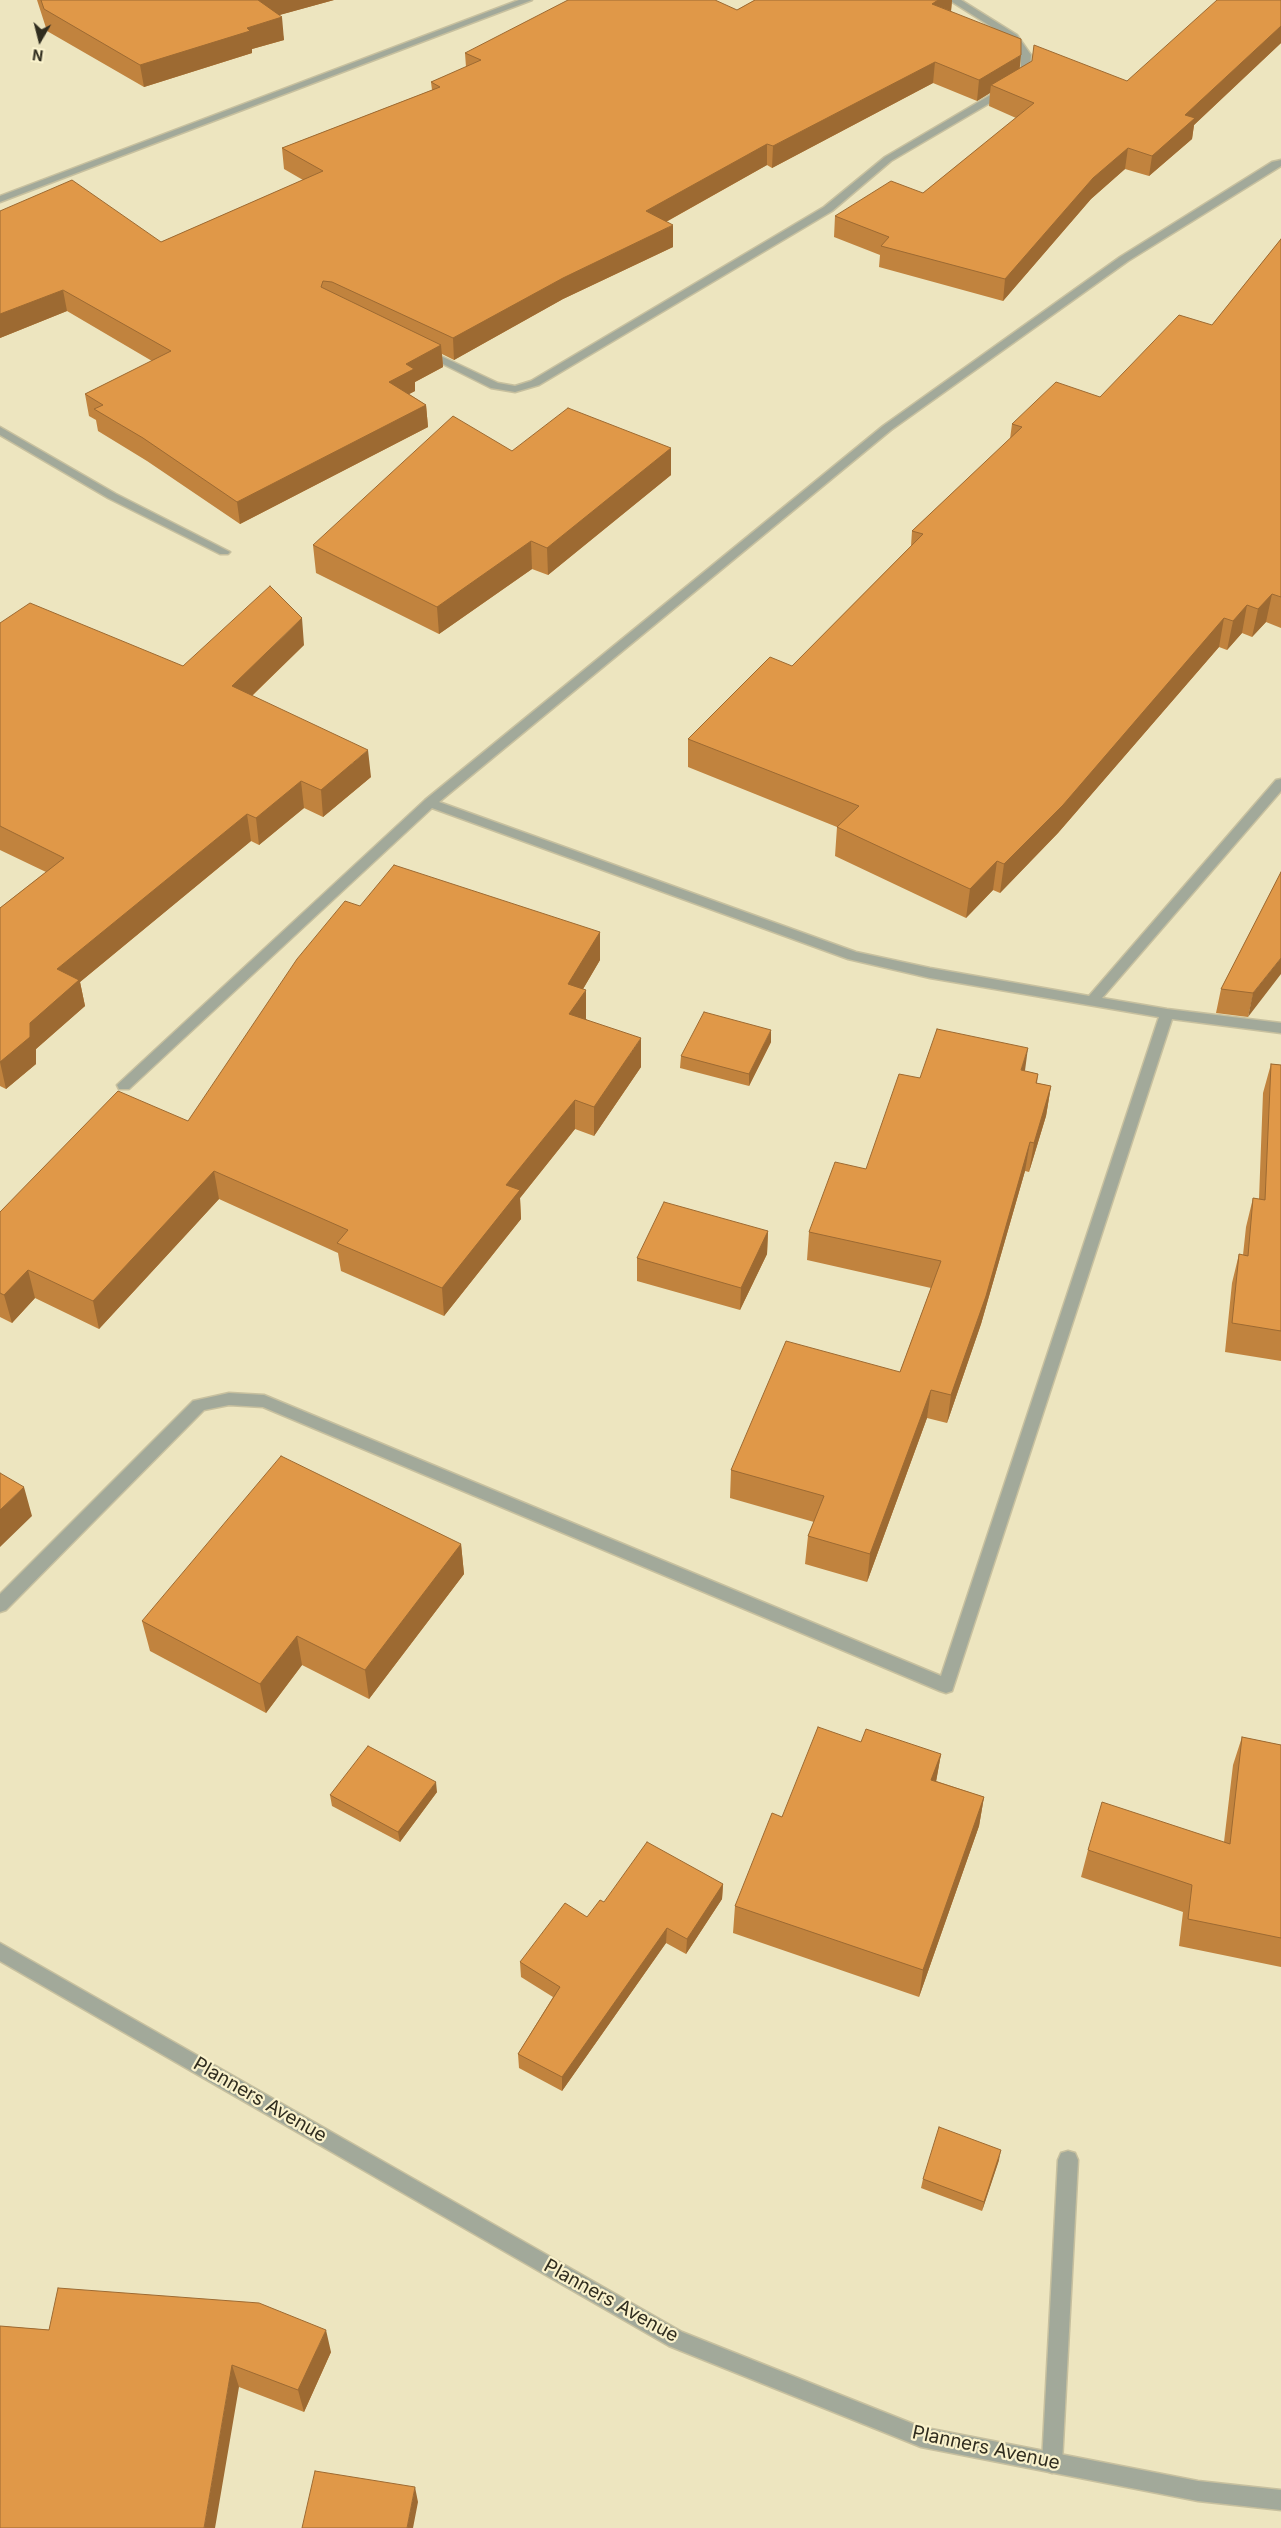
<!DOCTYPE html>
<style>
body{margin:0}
#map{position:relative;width:1281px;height:2528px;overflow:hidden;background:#ede5bf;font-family:Inter,sans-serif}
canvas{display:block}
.north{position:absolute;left:15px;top:15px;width:50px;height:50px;-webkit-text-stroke:4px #faf2cc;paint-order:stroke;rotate:188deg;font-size:14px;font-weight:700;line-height:20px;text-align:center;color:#302d1f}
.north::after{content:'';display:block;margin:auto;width:18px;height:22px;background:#302d1f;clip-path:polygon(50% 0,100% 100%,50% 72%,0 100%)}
</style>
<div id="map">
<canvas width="1281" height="2528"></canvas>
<div class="north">N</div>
</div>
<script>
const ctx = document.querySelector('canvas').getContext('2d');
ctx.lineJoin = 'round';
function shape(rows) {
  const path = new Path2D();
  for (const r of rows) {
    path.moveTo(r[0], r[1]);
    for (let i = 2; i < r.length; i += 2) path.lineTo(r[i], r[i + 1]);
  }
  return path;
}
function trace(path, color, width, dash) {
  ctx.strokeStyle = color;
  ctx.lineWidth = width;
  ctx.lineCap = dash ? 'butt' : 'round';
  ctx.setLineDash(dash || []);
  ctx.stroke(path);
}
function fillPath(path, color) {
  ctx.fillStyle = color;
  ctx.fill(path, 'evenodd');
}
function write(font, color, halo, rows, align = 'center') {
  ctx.font = font + ' Inter,sans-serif';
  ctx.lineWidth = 4.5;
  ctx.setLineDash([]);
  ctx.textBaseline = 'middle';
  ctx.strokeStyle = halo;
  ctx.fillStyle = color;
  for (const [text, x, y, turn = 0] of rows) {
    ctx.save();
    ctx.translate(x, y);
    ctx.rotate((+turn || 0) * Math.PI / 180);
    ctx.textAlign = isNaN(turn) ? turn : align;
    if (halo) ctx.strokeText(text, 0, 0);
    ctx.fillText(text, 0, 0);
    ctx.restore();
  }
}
const lane = shape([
 [1068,2151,1075,2153,1078,2160,1062,2463,1059,2470,1052,2473,1045,2470,1042,2463,1058,2160,1061,2153,1068,2151]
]);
const street = shape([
 [519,0,532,0,0,202,0,196,519,0],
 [949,0,961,0,1017,35,1031,55,1029,80,891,161,832,211,539,385,515,392,491,388,419,352,424,349,428,350,498,383,515,386,531,381,824,207,885,157,1021,77,1021,55,1011,39,949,0],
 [1281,160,1281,166,1128,261,891,430,439,802,856,952,930,968,1089,996,1276,780,1281,779,1281,791,1102,998,1167,1009,1281,1023,1281,1033,1172,1019,952,1691,946,1693,940,1691,263,1407,229,1405,204,1410,6,1610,0,1612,0,1594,193,1401,229,1393,264,1395,941,1676,1159,1017,930,978,848,959,432,808,129,1089,119,1089,117,1085,425,800,883,426,1120,257,1272,162,1281,160],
 [0,427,116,494,230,552,228,554,220,554,108,498,0,435,0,427],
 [0,1943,682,2332,921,2427,1198,2481,1281,2490,1281,2510,1198,2501,921,2447,669,2346,0,1961,0,1943]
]);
trace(lane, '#c7c09f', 3);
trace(street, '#c7c09f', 3);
fillPath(lane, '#a2a99a');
fillPath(street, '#a2a99a');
fillPath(shape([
 [37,0,334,0,279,15,284,40,252,49,252,53,144,87,47,31],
 [755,0,952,0,951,11,1020,68,1127,81,1281,0,1281,43,1194,125,1192,139,1149,176,1125,169,1091,199,1003,301,879,267,880,255,834,237,835,216,923,193,1016,118,989,106,990,93,977,101,933,83,772,168,767,165,666,222,673,247,563,299,454,360,442,354,443,367,415,382,415,391,409,394,426,405,428,427,240,524,147,461,98,431,96,420,89,416,85,394,152,361,67,311,0,338,0,211,161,242,303,180,284,169,282,148,432,90,431,82,466,67,465,53,737,10],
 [1281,239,1281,628,1266,622,1252,637,1242,633,1227,650,1219,647,1058,833,1000,893,993,890,966,918,835,856,837,827,688,767,688,739,792,666,911,546,912,531,1010,439,1012,424,1100,397,1212,325],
 [671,448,671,475,548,575,532,569,439,634,316,573,313,545,512,451],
 [0,623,183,666,304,645,252,696,371,777,323,817,304,808,259,845,251,841,80,982,85,1006,36,1049,36,1064,6,1089,0,1086,0,908,46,872,0,850],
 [1281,872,1248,1017,1216,1013,1221,989],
 [360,906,600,932,600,960,583,989,586,1019,641,1067,594,1136,575,1129,520,1198,521,1219,444,1316,341,1271,338,1253,219,1199,99,1329,35,1298,12,1323,0,1317,0,1212,188,1121],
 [771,1042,749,1086,680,1068,681,1056],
 [1271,1064,1281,1065,1281,1361,1225,1352,1232,1283,1239,1254,1243,1255,1246,1227,1253,1198,1259,1199,1263,1093],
 [1025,1071,1038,1074,1037,1083,1051,1086,1046,1116,1029,1172,1025,1171,981,1324,947,1423,927,1418,867,1582,805,1564,808,1536,814,1522,730,1498,731,1470,900,1372,931,1288,807,1260,809,1232,866,1169,920,1078],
 [768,1231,767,1254,740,1310,637,1281,637,1258],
 [461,1544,464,1574,369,1699,302,1665,266,1713,150,1651,142,1621],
 [1242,1737,1281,1745,1281,1967,1179,1946,1183,1912,1081,1877,1088,1850,1224,1842,1233,1765],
 [861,1742,941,1754,936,1781,984,1797,979,1826,919,1997,733,1933,735,1906,782,1817],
 [437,1792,400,1842,332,1806,330,1795],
 [723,1884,722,1899,686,1954,666,1943,562,2091,519,2068,518,2054,553,1997,521,1977,520,1962,587,1917,604,1902],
 [999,2160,982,2211,921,2188,923,2179],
 [0,2326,331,2352,304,2412,239,2387]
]), '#c1833e');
fillPath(shape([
 [256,0,334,0,258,21],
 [938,0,952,0,951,11,932,4],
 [282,17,284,40,252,49,252,53,144,87,140,65,247,28],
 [1281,26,1281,43,1194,125,1192,139,1149,176,1152,156,1185,115],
 [1021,55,1019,76,991,85,990,93,977,101,979,80],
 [935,62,933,83,772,168,773,146],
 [767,144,767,165,646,233,646,211],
 [1128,148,1125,169,1091,199,1003,301,1005,279,1093,178],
 [673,225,673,247,563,299,454,360,453,338,563,278],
 [63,290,67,311,0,338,0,314],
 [441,345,443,367,415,382,415,391,390,404,389,382,406,364],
 [426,405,428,427,240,524,237,502],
 [671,448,671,475,548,575,547,548],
 [531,541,532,569,439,634,437,607],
 [1272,594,1266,622,1252,637,1258,609],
 [1247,605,1242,633,1227,650,1233,621],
 [302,618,304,645,235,712,232,686],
 [1224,618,1219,647,1058,833,1000,893,1004,864],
 [368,750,371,777,323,817,321,790],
 [301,781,304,808,259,845,256,818],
 [247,814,251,841,80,982,85,1006,36,1049,36,1064,6,1089,0,1062,30,1023,57,969],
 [997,861,993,890,966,918,970,889],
 [600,932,600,960,569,1013,568,984],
 [1281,958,1281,974,1248,1017,1253,993],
 [586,990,586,1019,570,1043,569,1014],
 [771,1030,771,1042,749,1086,749,1074],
 [641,1038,641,1067,594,1136,594,1107],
 [1028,1048,1024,1078,1021,1070],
 [1051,1086,1046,1116,1029,1172,1034,1143],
 [575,1100,575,1129,520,1198,521,1219,444,1316,442,1288,506,1185],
 [1030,1142,1025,1171,981,1324,947,1423,951,1395],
 [214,1171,219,1199,99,1329,93,1301],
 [768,1231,767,1254,740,1310,741,1288],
 [28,1270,35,1298,12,1323,4,1295],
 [931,1390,927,1418,867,1582,870,1554],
 [24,1487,32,1516,0,1547,0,1510],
 [461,1544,464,1574,369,1699,365,1670],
 [297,1636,302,1665,266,1713,260,1684],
 [941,1754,936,1782,931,1780],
 [436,1782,437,1792,400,1842,398,1832],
 [984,1797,979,1826,919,1997,923,1970],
 [723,1884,722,1899,686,1954,687,1939],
 [667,1928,666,1943,562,2091,562,2077],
 [1001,2150,999,2160,982,2211,984,2202],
 [326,2330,331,2352,304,2412,298,2390],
 [232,2365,239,2387,215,2528,204,2528],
 [415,2487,418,2502,413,2528,407,2528]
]), '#9d6a32');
const building = shape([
 [41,0,258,0,282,17,247,28,250,31,140,65,44,9,41,0],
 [568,0,715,0,737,10,755,0,938,0,932,4,1021,39,1021,55,979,80,935,62,773,146,767,144,646,211,673,225,563,278,453,338,332,282,323,281,321,287,441,345,406,364,414,369,389,382,426,405,237,502,143,438,94,409,103,405,85,394,171,351,63,290,0,314,0,211,72,180,161,242,323,171,282,148,440,87,431,82,481,60,465,53,568,0],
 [1217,0,1281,0,1281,26,1185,115,1195,118,1152,156,1128,148,1093,178,1005,279,881,246,889,237,835,216,891,181,923,193,1034,103,991,85,1032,61,1034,45,1127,81,1217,0],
 [1281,239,1281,597,1272,594,1258,609,1247,605,1233,621,1224,618,1063,805,1004,864,997,861,970,889,837,827,859,806,688,739,770,657,792,666,923,534,912,531,1022,427,1012,424,1056,382,1100,397,1179,315,1212,325,1281,239],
 [568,408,671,448,547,548,531,541,437,607,313,545,453,416,512,451,568,408],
 [270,586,302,618,232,686,368,750,321,790,301,781,256,818,247,814,57,969,79,980,30,1023,30,1037,0,1062,0,908,64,858,0,826,0,623,30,603,183,666,270,586],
 [394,865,600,932,568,984,586,990,569,1014,641,1038,594,1107,575,1100,506,1185,520,1190,442,1288,337,1243,348,1230,214,1171,93,1301,28,1270,4,1295,0,1293,0,1212,118,1091,188,1121,297,959,345,901,360,906,394,865],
 [1281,872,1281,958,1253,993,1221,989,1281,872],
 [704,1012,771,1030,749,1074,681,1056,704,1012],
 [937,1029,1028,1048,1021,1070,1038,1074,1036,1083,1051,1086,1034,1143,1030,1142,986,1296,951,1395,931,1390,870,1554,808,1536,824,1496,731,1470,786,1341,900,1372,941,1261,809,1232,835,1162,866,1169,899,1074,920,1078,937,1029],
 [1271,1064,1281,1065,1281,1331,1232,1323,1239,1254,1248,1256,1253,1198,1265,1200,1271,1064],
 [664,1202,768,1231,741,1288,637,1258,664,1202],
 [281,1456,461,1544,365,1670,297,1636,260,1684,142,1621,281,1456],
 [0,1473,24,1487,0,1510,0,1473],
 [818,1727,861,1742,866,1729,941,1754,931,1780,984,1797,923,1970,735,1906,772,1813,782,1817,818,1727],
 [1242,1737,1281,1745,1281,1938,1188,1919,1192,1885,1088,1850,1102,1802,1230,1844,1242,1737],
 [368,1746,436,1782,398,1832,330,1795,368,1746],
 [647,1842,723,1884,687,1939,667,1928,562,2077,518,2054,560,1987,520,1962,565,1903,587,1917,600,1900,604,1902,647,1842],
 [939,2127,1001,2150,984,2202,923,2179,939,2127],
 [58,2288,259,2303,326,2330,298,2390,232,2365,204,2528,0,2528,0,2326,49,2330,58,2288],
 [315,2471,415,2487,407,2528,302,2528,315,2471]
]);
fillPath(building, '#e09848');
trace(building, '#9d6a32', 1);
write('19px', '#302d1f', '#faf2cc', [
 ["Planners Avenue",260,2100,30],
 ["Planners Avenue",611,2301,29],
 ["Planners Avenue",986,2448,12]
]);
</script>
